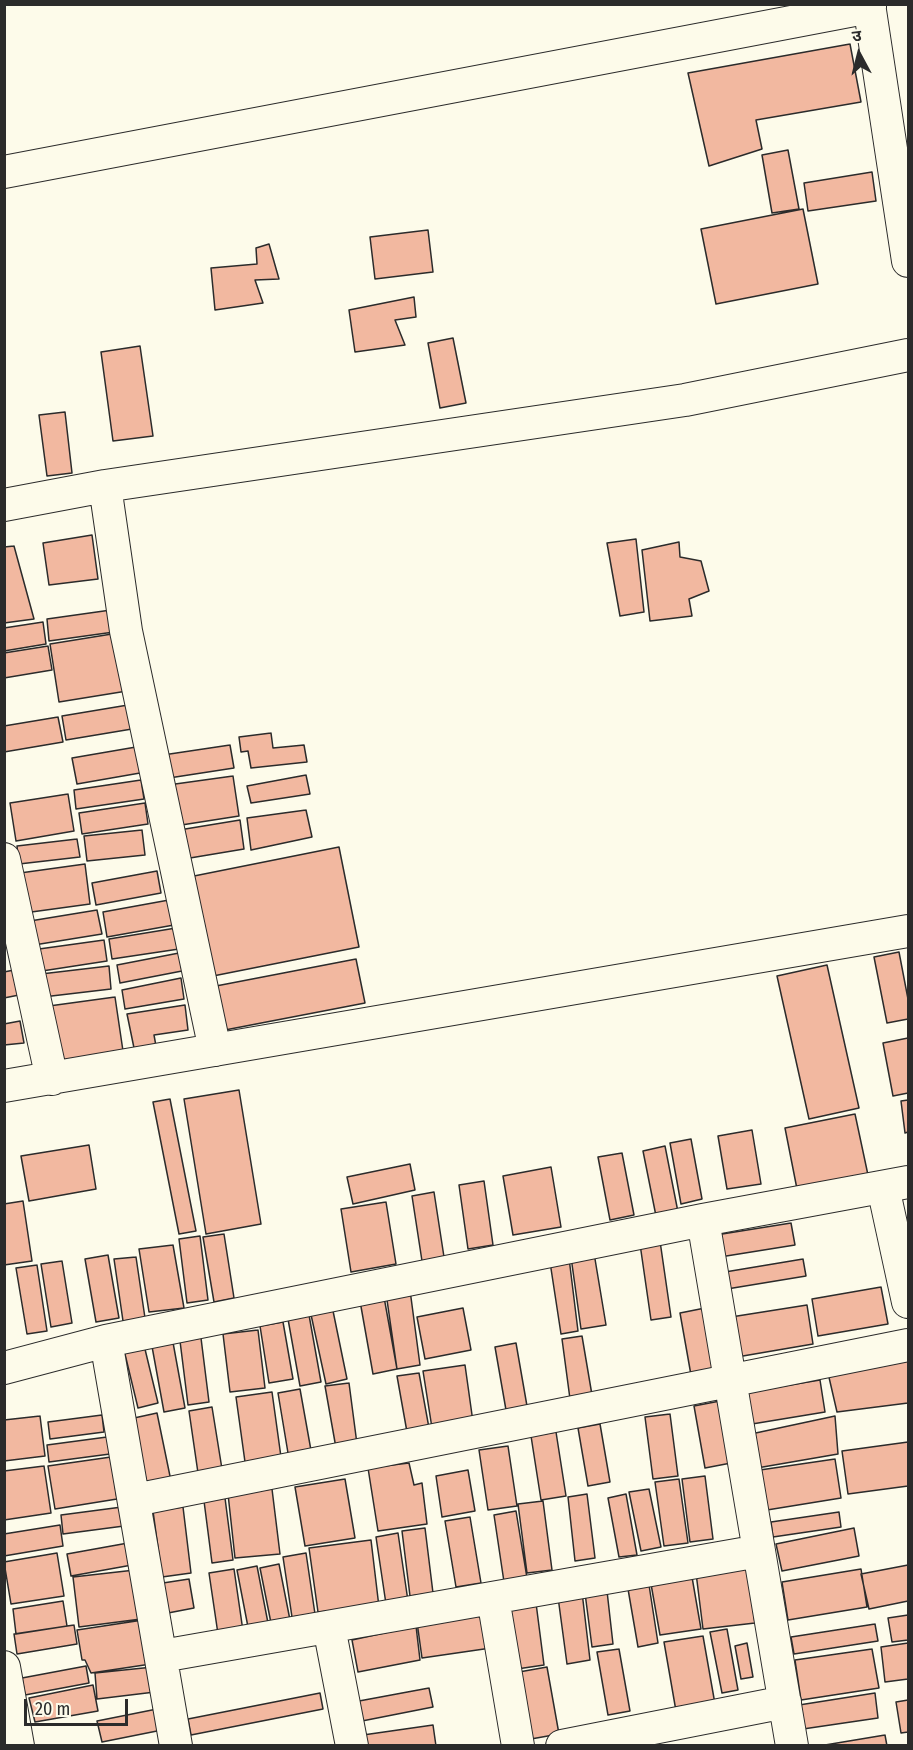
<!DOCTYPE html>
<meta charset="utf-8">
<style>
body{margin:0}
#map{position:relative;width:913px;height:1750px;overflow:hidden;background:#fdfbea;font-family:"Fira Sans Condensed","Noto Sans Devanagari",sans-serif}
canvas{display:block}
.frame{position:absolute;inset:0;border:6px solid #2b2b2b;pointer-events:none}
.north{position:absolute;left:829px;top:24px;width:60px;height:60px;-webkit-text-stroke:4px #fdfbea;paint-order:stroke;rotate:353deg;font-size:16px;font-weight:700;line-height:24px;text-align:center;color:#2b2b2b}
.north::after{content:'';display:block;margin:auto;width:21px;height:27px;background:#2b2b2b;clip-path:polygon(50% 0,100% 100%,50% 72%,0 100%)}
.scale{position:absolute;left:24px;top:1699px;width:104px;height:27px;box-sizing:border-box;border:3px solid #2b2b2b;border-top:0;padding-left:8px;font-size:18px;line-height:21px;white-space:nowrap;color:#2b2b2b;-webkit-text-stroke:4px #fdfbea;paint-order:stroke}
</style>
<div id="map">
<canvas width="913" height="1750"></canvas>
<div class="frame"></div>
<div class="north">उ</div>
<div class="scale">20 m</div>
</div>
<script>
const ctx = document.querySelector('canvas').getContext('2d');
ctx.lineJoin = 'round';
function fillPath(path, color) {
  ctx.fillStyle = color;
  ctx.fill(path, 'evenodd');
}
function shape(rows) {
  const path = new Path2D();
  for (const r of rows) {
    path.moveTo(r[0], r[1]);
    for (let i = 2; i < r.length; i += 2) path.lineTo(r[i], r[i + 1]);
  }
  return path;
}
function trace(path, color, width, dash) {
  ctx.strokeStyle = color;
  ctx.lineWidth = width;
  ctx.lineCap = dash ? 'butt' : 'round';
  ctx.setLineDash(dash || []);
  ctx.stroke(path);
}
const building = shape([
 [850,44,861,102,756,120,762,149,709,166,688,73,850,44],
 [788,150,799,209,772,213,762,155,788,150],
 [872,172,876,201,808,211,804,183,872,172],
 [803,209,818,284,716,304,701,229,803,209],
 [428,230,433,272,375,279,370,237,428,230],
 [269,244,279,279,255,280,263,303,215,310,211,268,257,264,256,248,269,244],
 [414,297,416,317,395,320,405,345,355,352,349,310,414,297],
 [453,338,466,403,440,408,428,343,453,338],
 [140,346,153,436,113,441,101,352,140,346],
 [65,412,72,473,47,476,39,415,65,412],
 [92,535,98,579,49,585,43,543,92,535],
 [636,539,644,612,620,616,607,543,636,539],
 [679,542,680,557,701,561,709,591,689,599,692,616,650,621,642,550,679,542],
 [14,546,34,619,4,623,4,547,14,546],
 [111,610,114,632,49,641,47,619,111,610],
 [43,622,46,644,4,651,4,628,43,622],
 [118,633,127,691,59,702,50,644,118,633],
 [48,646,52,670,4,678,4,653,48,646],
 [128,705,132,729,66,740,62,716,128,705],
 [58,717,63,742,4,752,4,726,58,717],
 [271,733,273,748,304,745,307,762,251,768,248,751,241,752,239,737,271,733],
 [230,745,234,768,169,778,163,755,230,745],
 [136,747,140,773,77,784,72,758,136,747],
 [306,775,310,794,251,803,247,786,306,775],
 [233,776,239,816,175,826,168,785,233,776],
 [141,780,144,799,76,809,74,790,141,780],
 [68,794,74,831,16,841,10,803,68,794],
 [145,803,148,824,82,834,79,813,145,803],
 [306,810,312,837,251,850,247,818,306,810],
 [240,820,244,849,178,860,173,831,240,820],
 [142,830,145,855,87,861,84,836,142,830],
 [77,839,80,857,19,864,17,846,77,839],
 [339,847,359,947,213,976,194,876,339,847],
 [85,864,90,904,24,913,20,873,85,864],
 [157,871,161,893,96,905,92,883,157,871],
 [169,900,174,925,107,937,103,912,169,900],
 [97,910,102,934,34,945,30,921,97,910],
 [176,928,179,949,112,959,109,939,176,928],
 [104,940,107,961,42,971,39,949,104,940],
 [899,952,908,999,908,1019,887,1023,874,957,899,952],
 [179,953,182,971,120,983,117,965,179,953],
 [356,959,365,1003,225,1030,216,986,356,959],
 [827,965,859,1108,809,1119,777,976,827,965],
 [109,966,111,989,43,997,41,974,109,966],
 [14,970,19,995,4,998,4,972,14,970],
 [181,978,184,999,125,1009,122,990,181,978],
 [115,997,123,1051,57,1061,49,1006,115,997],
 [185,1005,188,1030,154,1035,156,1046,134,1048,127,1014,185,1005],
 [20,1021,24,1043,4,1045,4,1024,20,1021],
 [908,1038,908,1093,893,1096,883,1043,908,1038],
 [239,1090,261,1224,206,1234,184,1099,239,1090],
 [170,1099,196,1231,179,1234,153,1102,170,1099],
 [908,1100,908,1132,905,1133,901,1101,908,1100],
 [855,1114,868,1175,797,1189,785,1128,855,1114],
 [752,1130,761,1184,727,1189,718,1136,752,1130],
 [691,1139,702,1199,681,1204,670,1143,691,1139],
 [89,1145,96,1189,29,1201,21,1156,89,1145],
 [665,1146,678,1212,656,1216,643,1151,665,1146],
 [622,1153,634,1215,610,1220,598,1157,622,1153],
 [410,1164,415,1190,353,1204,347,1177,410,1164],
 [551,1167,561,1227,513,1235,503,1176,551,1167],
 [484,1181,493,1245,468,1249,459,1185,484,1181],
 [434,1192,444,1257,422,1261,412,1196,434,1192],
 [23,1201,32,1261,4,1265,4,1204,23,1201],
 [386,1202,396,1264,351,1272,341,1209,386,1202],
 [791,1223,795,1245,720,1257,716,1235,791,1223],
 [224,1234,234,1298,214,1302,203,1237,224,1234],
 [200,1236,208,1300,187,1303,179,1239,200,1236],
 [660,1241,671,1317,651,1320,640,1244,660,1241],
 [173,1245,184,1308,149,1312,139,1249,173,1245],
 [594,1253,606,1325,581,1329,571,1257,594,1253],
 [108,1255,119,1318,96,1322,85,1259,108,1255],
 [136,1257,145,1318,123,1321,114,1259,136,1257],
 [569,1258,578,1331,561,1334,550,1262,569,1258],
 [803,1259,806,1276,727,1289,725,1272,803,1259],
 [62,1261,72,1323,51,1327,41,1264,62,1261],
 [37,1265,47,1331,27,1334,16,1268,37,1265],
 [881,1287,888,1324,818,1336,812,1299,881,1287],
 [410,1290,420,1365,397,1369,386,1293,410,1290],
 [384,1297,397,1369,373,1374,360,1301,384,1297],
 [807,1305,813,1344,737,1357,731,1317,807,1305],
 [332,1306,347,1379,326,1384,310,1310,332,1306],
 [710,1307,721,1369,691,1375,680,1313,710,1307],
 [463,1308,471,1350,425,1359,417,1317,463,1308],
 [309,1315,321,1382,300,1386,288,1319,309,1315],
 [283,1322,293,1379,269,1383,260,1326,283,1322],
 [258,1330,265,1388,230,1392,223,1334,258,1330],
 [582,1336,592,1395,570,1399,562,1339,582,1336],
 [172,1337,185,1408,164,1412,151,1341,172,1337],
 [201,1338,209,1402,188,1405,180,1341,201,1338],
 [516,1343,527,1406,506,1410,495,1347,516,1343],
 [144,1345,158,1403,138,1408,124,1350,144,1345],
 [908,1358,908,1403,837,1412,828,1373,908,1358],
 [465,1365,473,1422,432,1428,423,1371,465,1365],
 [419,1373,429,1428,407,1432,397,1376,419,1373],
 [820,1380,825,1412,746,1425,741,1393,820,1380],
 [349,1383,357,1444,336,1448,325,1386,349,1383],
 [300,1389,312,1456,289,1459,278,1393,300,1389],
 [272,1392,281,1457,245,1462,236,1397,272,1392],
 [720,1401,731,1463,705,1468,694,1406,720,1401],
 [212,1407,222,1469,198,1473,189,1411,212,1407],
 [157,1413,171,1481,147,1485,134,1418,157,1413],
 [670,1414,678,1476,653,1479,645,1417,670,1414],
 [102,1415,104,1432,50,1439,48,1422,102,1415],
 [40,1416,45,1456,4,1461,4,1420,40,1416],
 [835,1416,838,1454,757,1468,751,1434,835,1416],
 [600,1424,610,1482,588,1486,578,1428,600,1424],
 [556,1432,566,1496,541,1500,531,1436,556,1432],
 [107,1437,110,1454,49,1462,47,1445,107,1437],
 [908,1442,908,1486,848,1494,842,1451,908,1442],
 [508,1446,517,1506,488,1510,479,1450,508,1446],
 [111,1457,117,1499,55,1509,48,1466,111,1457],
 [835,1459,841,1498,767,1510,760,1470,835,1459],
 [409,1463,414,1485,422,1483,427,1524,378,1531,368,1468,409,1463],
 [44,1466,51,1513,4,1520,4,1471,44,1466],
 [468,1470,475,1511,442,1517,436,1476,468,1470],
 [705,1476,713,1539,690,1542,682,1479,705,1476],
 [345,1479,355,1538,305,1546,295,1487,345,1479],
 [679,1479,688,1543,664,1546,655,1482,679,1479],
 [272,1489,280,1554,235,1558,228,1494,272,1489],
 [649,1489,661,1547,641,1551,629,1492,649,1489],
 [587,1494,595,1558,575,1561,568,1497,587,1494],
 [626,1494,637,1555,619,1557,608,1498,626,1494],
 [225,1498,233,1560,212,1563,204,1501,225,1498],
 [543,1501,552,1570,527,1573,518,1504,543,1501],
 [122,1507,124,1526,63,1534,61,1515,122,1507],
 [183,1507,191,1573,162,1577,153,1511,183,1507],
 [516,1511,527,1578,504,1582,494,1515,516,1511],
 [839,1512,841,1527,773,1537,771,1522,839,1512],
 [470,1517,481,1583,456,1587,445,1521,470,1517],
 [60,1525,63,1546,4,1556,4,1534,60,1525],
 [425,1528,433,1593,410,1596,402,1531,425,1528],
 [854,1528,859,1556,782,1571,776,1544,854,1528],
 [398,1533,408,1601,386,1604,376,1537,398,1533],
 [371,1540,379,1607,318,1612,309,1548,371,1540],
 [128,1543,132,1565,71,1576,67,1554,128,1543],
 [57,1553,64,1596,11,1604,4,1562,57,1553],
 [306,1553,315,1614,292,1617,283,1557,306,1553],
 [279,1564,290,1620,271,1623,260,1568,279,1564],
 [908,1565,908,1601,869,1609,861,1574,908,1565],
 [257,1566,268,1623,248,1627,237,1570,257,1566],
 [747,1567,755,1623,703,1629,696,1573,747,1567],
 [234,1569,243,1631,218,1634,209,1573,234,1569],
 [861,1569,867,1607,788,1620,782,1582,861,1569],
 [135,1570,141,1619,79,1627,73,1577,135,1570],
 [692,1577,701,1629,660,1635,651,1584,692,1577],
 [189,1579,194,1608,168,1613,163,1583,189,1579],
 [649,1585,658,1643,638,1647,628,1589,649,1585],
 [607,1591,613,1644,592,1647,585,1593,607,1591],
 [582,1592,590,1660,567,1664,558,1597,582,1592],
 [63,1601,67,1626,16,1634,13,1609,63,1601],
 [536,1603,544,1665,517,1669,508,1607,536,1603],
 [486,1604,491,1648,422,1658,417,1622,486,1604],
 [908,1615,908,1640,892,1642,888,1618,908,1615],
 [143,1620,151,1664,91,1673,85,1660,82,1660,77,1630,143,1620],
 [875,1624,878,1641,794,1654,791,1637,875,1624],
 [74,1625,77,1644,17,1654,14,1634,74,1625],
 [416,1626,420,1660,358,1672,352,1640,416,1626],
 [727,1629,738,1690,722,1693,710,1632,727,1629],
 [703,1636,715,1704,676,1711,664,1642,703,1636],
 [747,1643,753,1677,741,1679,735,1646,747,1643],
 [908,1643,908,1679,885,1682,881,1647,908,1643],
 [619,1649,630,1711,608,1715,597,1652,619,1649],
 [872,1649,879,1688,801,1700,795,1660,872,1649],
 [86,1666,89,1683,25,1695,22,1678,86,1666],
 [153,1667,155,1692,97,1699,95,1673,153,1667],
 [547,1667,559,1734,531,1739,519,1672,547,1667],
 [93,1685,98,1711,35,1722,29,1698,93,1685],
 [429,1688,433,1707,362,1721,359,1701,429,1688],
 [320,1693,323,1709,191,1735,188,1719,320,1693],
 [875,1693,878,1718,803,1729,799,1705,875,1693],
 [908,1700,908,1732,901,1733,896,1702,908,1700],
 [157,1709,162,1730,102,1742,97,1721,157,1709],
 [433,1725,436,1746,365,1746,363,1735,433,1725],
 [885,1735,887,1746,819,1746,885,1735]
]);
fillPath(building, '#f2b8a0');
trace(building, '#2b2b2b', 1.5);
const street = shape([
 [869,4,908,261],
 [4,172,870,7],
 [105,486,126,631,215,1050],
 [4,505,105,486,685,400,908,355],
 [4,859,52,1079],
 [4,1086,908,931],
 [883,1187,908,1302],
 [703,1220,792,1746],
 [106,1341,176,1746],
 [4,1368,106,1341,703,1220,908,1182],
 [135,1500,908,1345],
 [493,1598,518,1746],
 [329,1627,352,1746],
 [162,1656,759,1551],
 [4,1667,18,1746],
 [562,1746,785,1702]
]);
trace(street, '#2b2b2b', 34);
trace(street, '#fdfbea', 32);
</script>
